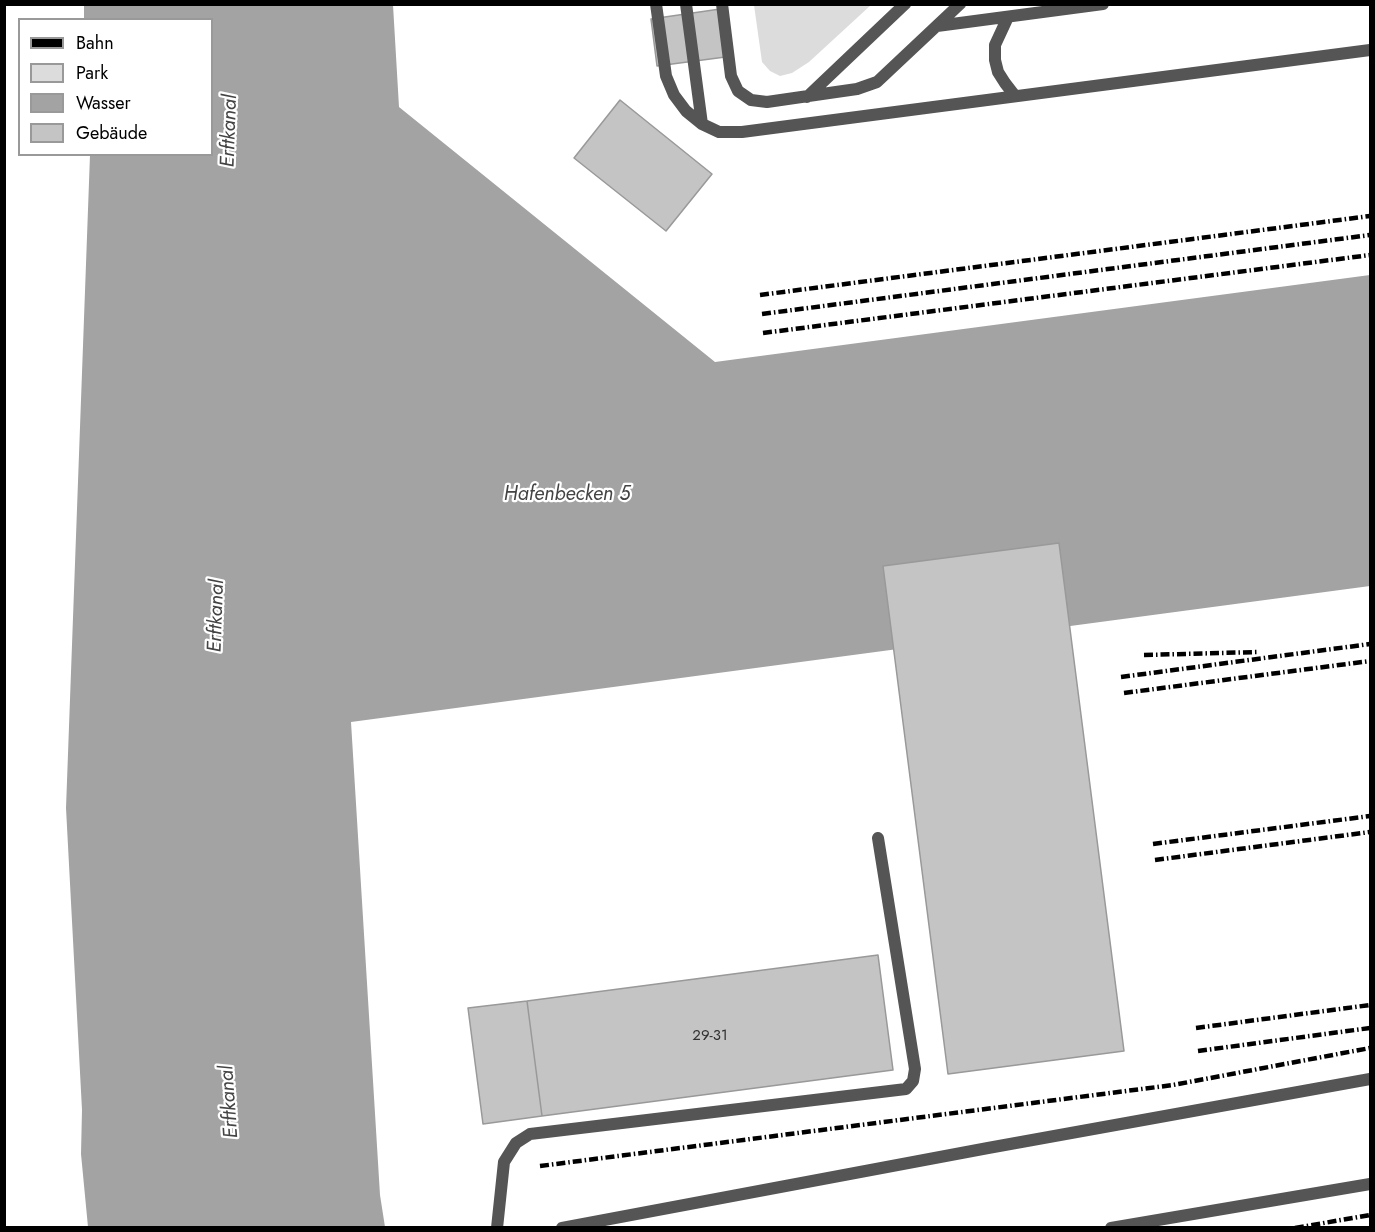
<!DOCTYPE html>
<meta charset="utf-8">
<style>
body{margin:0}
#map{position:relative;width:1375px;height:1232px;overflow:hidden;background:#fff;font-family:Jost,sans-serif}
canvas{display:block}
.frame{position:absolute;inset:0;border:6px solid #000;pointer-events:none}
.legend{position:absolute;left:18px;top:18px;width:195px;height:138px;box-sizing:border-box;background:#fff;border:2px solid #999;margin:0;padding:8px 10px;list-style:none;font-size:18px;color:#000}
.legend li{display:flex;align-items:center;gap:12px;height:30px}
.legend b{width:30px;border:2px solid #999}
</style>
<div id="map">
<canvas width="1375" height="1232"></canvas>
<div class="frame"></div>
<ul class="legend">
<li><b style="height:8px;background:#000"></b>Bahn</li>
<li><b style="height:16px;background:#dcdcdc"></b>Park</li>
<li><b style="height:16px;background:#a3a3a3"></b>Wasser</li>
<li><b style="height:16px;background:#c4c4c4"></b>Gebäude</li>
</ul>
</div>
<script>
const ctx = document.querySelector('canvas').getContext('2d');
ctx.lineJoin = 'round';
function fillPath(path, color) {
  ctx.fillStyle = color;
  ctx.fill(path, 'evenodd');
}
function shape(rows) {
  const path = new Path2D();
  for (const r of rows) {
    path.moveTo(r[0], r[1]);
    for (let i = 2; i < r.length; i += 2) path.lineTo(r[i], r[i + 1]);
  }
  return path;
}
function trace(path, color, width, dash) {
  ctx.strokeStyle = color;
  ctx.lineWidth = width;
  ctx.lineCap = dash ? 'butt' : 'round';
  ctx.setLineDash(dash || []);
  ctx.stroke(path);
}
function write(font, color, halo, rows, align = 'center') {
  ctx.font = font + ' Jost,sans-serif';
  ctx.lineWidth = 4.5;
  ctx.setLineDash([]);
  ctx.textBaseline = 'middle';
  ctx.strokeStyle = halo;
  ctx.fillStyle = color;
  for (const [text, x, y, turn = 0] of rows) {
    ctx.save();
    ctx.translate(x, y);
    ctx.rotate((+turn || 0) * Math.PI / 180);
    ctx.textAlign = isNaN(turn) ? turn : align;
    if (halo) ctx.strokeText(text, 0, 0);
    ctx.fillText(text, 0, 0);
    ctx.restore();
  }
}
fillPath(shape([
 [754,5,754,4,871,5,809,62,792,73,780,76,770,71,762,62]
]), '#dcdcdc');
fillPath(shape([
 [84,5,393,5,399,107,715,362,1370,275,1370,586,351,722,380,1195,385,1227,88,1227,81,1154,82,1110,66,808,90,155,212,154,212,20,84,20]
]), '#a3a3a3');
const building = shape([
 [727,8,733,56,657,66,651,19,727,8],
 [620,100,712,174,666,231,574,158,620,100],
 [1059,543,1124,1051,948,1074,883,566,1059,543],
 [878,955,893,1070,542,1116,527,1001,878,955],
 [527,1001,542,1116,483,1124,468,1008,527,1001]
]);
fillPath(building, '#c4c4c4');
trace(building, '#999', 1.5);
trace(shape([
 [656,4,666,76,674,95,686,111,702,124,719,132,742,132,1370,50],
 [686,4,702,124],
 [722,4,731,76,738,91,751,100,767,102,836,92,857,89,877,82,960,4],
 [1008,17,995,45,995,60,998,72,1005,83,1015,96],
 [937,26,1103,4],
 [807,97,905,4],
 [497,1228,504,1162,516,1143,530,1134,906,1089,913,1081,915,1069,878,838],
 [562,1228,988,1148,1370,1079],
 [1111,1228,1370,1184]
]), '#555', 12);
trace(shape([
 [760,295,1370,216],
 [762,314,1370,235],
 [763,333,1370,255],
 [1144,655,1258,652],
 [1121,677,1370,644],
 [1124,693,1370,661],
 [1153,844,1370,816],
 [1155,860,1370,832],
 [1196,1028,1370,1005],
 [1198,1051,1370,1028],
 [540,1166,1173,1085,1370,1048],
 [1295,1228,1370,1215]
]), '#000', 4.5, [9, 3, 1.5, 3]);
write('15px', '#313131', null, [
 ["29-31",710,1036]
]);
write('italic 20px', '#444', '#fff', [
 ["Erftkanal",230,131,-88],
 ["Hafenbecken 5",567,495],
 ["Erftkanal",217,616,-88],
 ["Erftkanal",230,1102,-94]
]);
</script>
